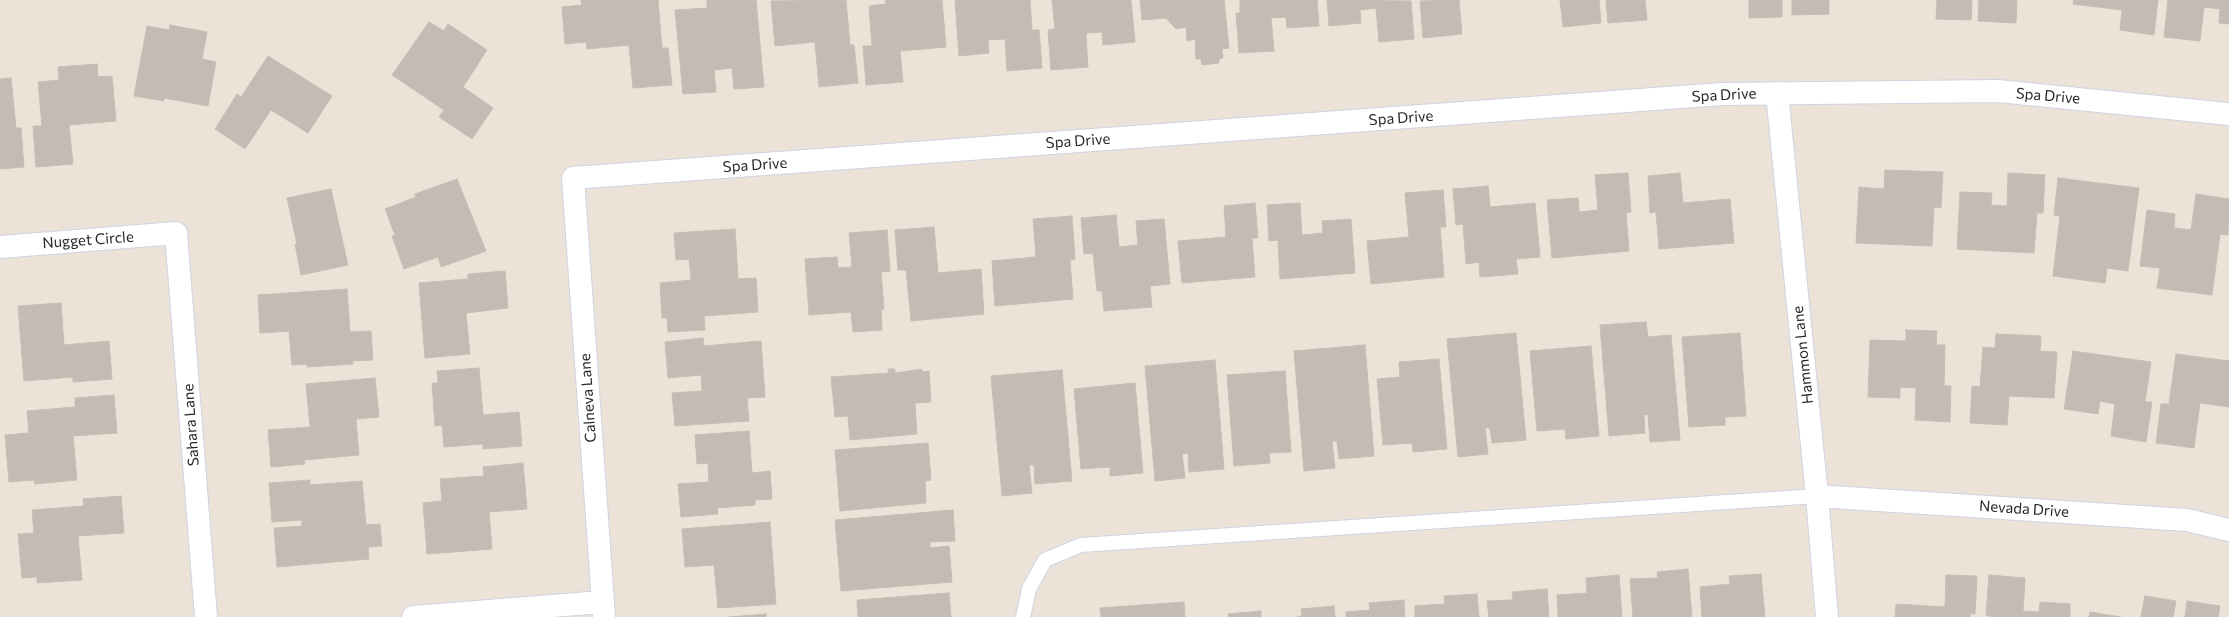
<!DOCTYPE html>
<style>
body{margin:0}
canvas{display:block;background:#ece2d8}
</style>
<canvas width="2229" height="617"></canvas>
<script>
const ctx = document.querySelector('canvas').getContext('2d');
ctx.lineJoin = 'round';
function fillPath(path, color) {
  ctx.fillStyle = color;
  ctx.fill(path, 'evenodd');
}
function shape(rows) {
  const path = new Path2D();
  for (const r of rows) {
    path.moveTo(r[0], r[1]);
    for (let i = 2; i < r.length; i += 2) path.lineTo(r[i], r[i + 1]);
  }
  return path;
}
function trace(path, color, width, dash) {
  ctx.strokeStyle = color;
  ctx.lineWidth = width;
  ctx.lineCap = dash ? 'butt' : 'round';
  ctx.setLineDash(dash || []);
  ctx.stroke(path);
}
function write(font, color, halo, rows, align = 'center') {
  ctx.font = font + ' Commissioner,sans-serif';
  ctx.lineWidth = 3.5;
  ctx.setLineDash([]);
  ctx.textBaseline = 'middle';
  ctx.strokeStyle = halo;
  ctx.fillStyle = color;
  for (const [text, x, y, turn = 0] of rows) {
    ctx.save();
    ctx.translate(x, y);
    ctx.rotate((+turn || 0) * Math.PI / 180);
    ctx.textAlign = isNaN(turn) ? turn : align;
    if (halo) ctx.strokeText(text, 0, 0);
    ctx.fillText(text, 0, 0);
    ctx.restore();
  }
}
const building = shape([
 [581,0,658,0,662,48,668,48,672,85,633,88,629,45,587,49,586,42,565,44,562,7,582,5,581,0],
 [707,0,756,0,764,87,734,89,732,68,714,70,716,92,683,94,675,10,707,8,707,0],
 [846,0,850,45,854,45,858,83,819,87,815,42,775,46,771,1,846,0],
 [885,0,942,0,946,47,900,51,903,82,866,85,863,46,872,46,869,6,886,4,885,0],
 [955,0,1030,0,1032,30,1039,30,1042,68,1007,71,1005,39,988,40,989,53,959,56,955,0],
 [1052,0,1131,0,1135,42,1103,45,1102,32,1086,33,1088,67,1051,70,1048,30,1055,29,1052,0],
 [1140,0,1224,0,1229,48,1222,49,1223,58,1219,59,1219,63,1202,65,1201,59,1196,59,1195,39,1187,41,1186,27,1176,29,1166,18,1142,20,1140,0],
 [1240,0,1317,0,1319,26,1287,28,1286,17,1271,18,1274,51,1239,53,1236,13,1240,13,1240,0],
 [1327,0,1411,1,1414,39,1379,42,1376,8,1360,10,1361,23,1329,26,1327,0],
 [1459,0,1462,34,1423,38,1420,1,1459,0],
 [1560,0,1599,0,1601,23,1563,27,1560,0],
 [1606,0,1645,0,1647,20,1608,23,1606,0],
 [1749,0,1782,0,1782,17,1749,18,1749,0],
 [1792,0,1829,0,1829,14,1792,15,1792,0],
 [1937,0,1972,0,1971,20,1936,19,1937,0],
 [1979,0,2017,0,2016,23,1978,21,1979,0],
 [2074,0,2158,0,2154,35,2120,30,2122,10,2073,4,2074,0],
 [2168,0,2229,0,2229,24,2219,23,2220,9,2204,7,2200,41,2164,37,2168,0],
 [429,22,444,31,448,24,487,50,463,87,493,108,472,139,439,117,444,110,392,75,429,22],
 [170,25,207,32,202,59,216,62,208,106,164,98,164,101,134,96,147,26,169,30,170,25],
 [268,56,332,96,308,133,271,110,245,149,215,129,237,94,241,97,268,56],
 [97,64,98,77,112,76,116,121,69,125,73,164,36,167,33,126,42,126,38,82,59,80,58,67,97,64],
 [11,78,16,128,21,128,24,167,0,169,0,79,11,78],
 [1885,170,1943,172,1941,208,1934,207,1932,246,1856,243,1859,187,1884,189,1885,170],
 [1628,173,1631,212,1626,213,1629,251,1552,258,1547,200,1578,198,1579,212,1598,210,1595,175,1628,173],
 [1680,173,1683,203,1730,199,1734,243,1659,249,1656,212,1650,213,1648,176,1680,173],
 [2008,173,2045,175,2043,213,2037,213,2034,253,1957,249,1960,192,1992,193,1991,205,2007,206,2008,173],
 [2058,178,2139,188,2128,271,2107,268,2105,283,2053,276,2060,216,2054,215,2058,178],
 [457,179,486,251,441,267,438,257,404,269,392,236,395,235,385,209,416,197,415,194,457,179],
 [1488,186,1490,207,1535,203,1540,257,1516,259,1518,274,1480,277,1479,262,1466,264,1463,224,1456,225,1453,189,1488,186],
 [331,189,348,265,301,275,295,244,297,244,287,198,331,189],
 [1443,190,1446,227,1440,227,1444,277,1371,284,1367,241,1409,237,1405,193,1443,190],
 [2196,194,2229,199,2228,235,2220,234,2212,295,2157,288,2160,268,2140,266,2147,210,2175,214,2174,228,2191,230,2196,194],
 [1255,203,1258,238,1252,238,1255,277,1182,283,1178,241,1226,237,1224,206,1255,203],
 [1300,203,1302,235,1323,233,1322,221,1351,219,1355,273,1280,279,1278,240,1269,241,1267,205,1300,203],
 [1116,215,1119,247,1138,245,1136,221,1164,219,1170,284,1150,286,1152,307,1104,311,1102,291,1097,291,1093,253,1084,254,1081,218,1116,215],
 [1072,216,1075,259,1070,260,1073,299,995,306,992,261,1036,257,1033,219,1072,216],
 [934,227,938,273,981,269,984,314,911,321,906,270,898,270,895,230,934,227],
 [735,229,738,279,756,278,758,312,704,316,705,330,668,332,667,318,662,318,660,283,691,280,689,259,676,260,674,233,735,229],
 [887,230,890,271,881,272,884,309,881,310,882,330,853,332,851,312,809,315,805,259,837,257,838,268,852,267,849,233,887,230],
 [505,271,508,308,466,313,470,354,425,358,419,283,468,279,468,274,505,271],
 [347,289,350,332,371,331,373,360,352,361,353,364,307,367,307,364,292,365,289,331,260,333,258,295,347,289],
 [61,303,64,345,109,341,112,379,73,382,73,377,24,381,18,306,61,303],
 [1646,322,1648,337,1671,335,1680,440,1650,442,1648,414,1644,415,1645,433,1609,436,1600,325,1646,322],
 [1906,330,1937,331,1936,345,1945,345,1944,386,1951,386,1950,422,1915,420,1916,388,1900,387,1900,398,1868,397,1870,340,1906,341,1906,330],
 [1516,333,1526,440,1492,443,1490,428,1485,428,1488,454,1458,457,1447,339,1516,333],
 [1740,333,1746,416,1725,417,1725,425,1689,427,1682,337,1740,333],
 [1996,334,2041,336,2040,351,2057,352,2054,398,2009,396,2007,425,1970,423,1972,386,1980,387,1983,347,1995,348,1996,334],
 [703,338,704,346,761,341,765,397,747,398,749,421,675,426,672,393,702,391,701,375,668,378,665,342,703,338],
 [1365,345,1374,456,1339,459,1337,441,1332,441,1335,468,1304,471,1294,351,1365,345],
 [1591,346,1599,436,1566,439,1565,429,1537,431,1530,351,1591,346],
 [2073,351,2151,362,2145,402,2152,402,2146,442,2111,436,2115,404,2100,401,2098,414,2064,409,2073,351],
 [2176,354,2229,361,2229,407,2200,403,2194,448,2156,443,2161,404,2169,404,2176,354],
 [1439,359,1447,449,1413,452,1412,443,1383,445,1377,379,1400,377,1399,362,1439,359],
 [1215,360,1224,469,1189,472,1188,453,1182,454,1185,478,1155,481,1145,366,1215,360],
 [479,368,483,415,519,412,522,446,483,449,483,444,444,447,442,425,435,426,432,383,438,383,437,371,479,368],
 [888,369,895,369,895,373,922,369,922,372,929,371,931,402,915,403,917,434,850,440,848,416,835,417,831,377,889,373,888,369],
 [1062,370,1072,481,1035,484,1034,465,1029,465,1032,493,1002,496,991,376,1062,370],
 [1285,371,1291,452,1269,453,1270,463,1234,466,1227,375,1285,371],
 [375,378,379,417,356,419,359,455,304,460,305,464,271,467,268,430,310,427,306,384,375,378],
 [1135,383,1143,473,1110,476,1110,467,1081,469,1074,389,1135,383],
 [114,395,117,433,73,436,77,480,35,484,34,480,9,482,5,435,29,433,27,411,75,407,75,398,114,395],
 [749,431,752,473,770,471,772,499,755,500,755,505,717,508,718,514,681,517,678,484,709,482,708,463,697,464,695,435,749,431],
 [928,443,931,480,925,481,926,503,840,511,835,450,928,443],
 [523,463,527,509,489,512,492,549,427,554,423,503,442,501,440,479,484,476,483,467,523,463],
 [310,480,310,485,362,481,366,525,380,524,382,546,368,547,369,559,277,567,274,528,302,526,302,520,272,522,269,483,310,480],
 [121,496,124,533,78,536,82,580,37,583,37,577,22,578,18,534,34,533,32,510,84,506,83,499,121,496],
 [953,510,955,541,930,542,930,548,949,546,952,582,841,591,835,520,953,510],
 [770,522,776,604,718,608,714,565,685,567,682,529,770,522],
 [1688,569,1692,617,1633,617,1630,579,1658,578,1657,572,1688,569],
 [1761,574,1765,617,1702,617,1700,587,1730,584,1729,576,1761,574],
 [1619,575,1622,617,1558,617,1557,595,1587,593,1586,578,1619,575],
 [1946,575,1977,576,1975,614,1970,613,1970,617,1895,617,1896,604,1945,607,1946,575],
 [1989,575,2025,578,2023,611,2039,612,2040,602,2070,604,2070,617,1993,617,1986,615,1989,575],
 [1547,589,1549,617,1489,617,1487,601,1513,600,1512,592,1547,589],
 [949,593,951,617,858,617,857,600,949,593],
 [1477,594,1479,617,1415,617,1415,606,1445,604,1444,596,1477,594],
 [2145,596,2176,601,2173,617,2141,617,2145,596],
 [1404,600,1405,617,1346,617,1346,612,1370,610,1369,603,1404,600],
 [2187,601,2220,606,2218,617,2185,617,2187,601],
 [1184,602,1185,617,1101,617,1100,608,1184,602],
 [1334,606,1335,617,1297,617,1302,616,1301,609,1334,606],
 [1261,611,1261,617,1228,617,1228,614,1261,611],
 [2090,612,2121,617,2089,617,2090,612],
 [766,614,766,617,729,617,766,614]
]);
fillPath(building, '#c3bcb5');
trace(building, '#c7beb2', 1);
const service = shape([
 [1023,617,1029,589,1045,560,1081,545,1817,496]
]);
const minor = shape([
 [1777,93,1817,496,1827,617],
 [0,247,176,233,206,617],
 [1817,496,2187,520,2229,530],
 [413,617,602,602],
 [604,617,573,178,1722,94,1998,91,2229,114]
]);
trace(service, '#ced3e3', 16);
trace(minor, '#ced3e3', 24);
trace(service, '#fff', 14);
trace(minor, '#fff', 22);
write('15px', '#282828', '#fff', [
 ["Spa Drive",1724,95,-3],
 ["Spa Drive",2048,96,5],
 ["Spa Drive",1401,118,-4],
 ["Spa Drive",1078,141,-4],
 ["Spa Drive",755,165,-4],
 ["Nugget Circle",88,240,-4],
 ["Hammon Lane",1803,355,-96],
 ["Calneva Lane",588,398,-94],
 ["Sahara Lane",191,425,-94],
 ["Nevada Drive",2024,509,4]
]);
</script>
